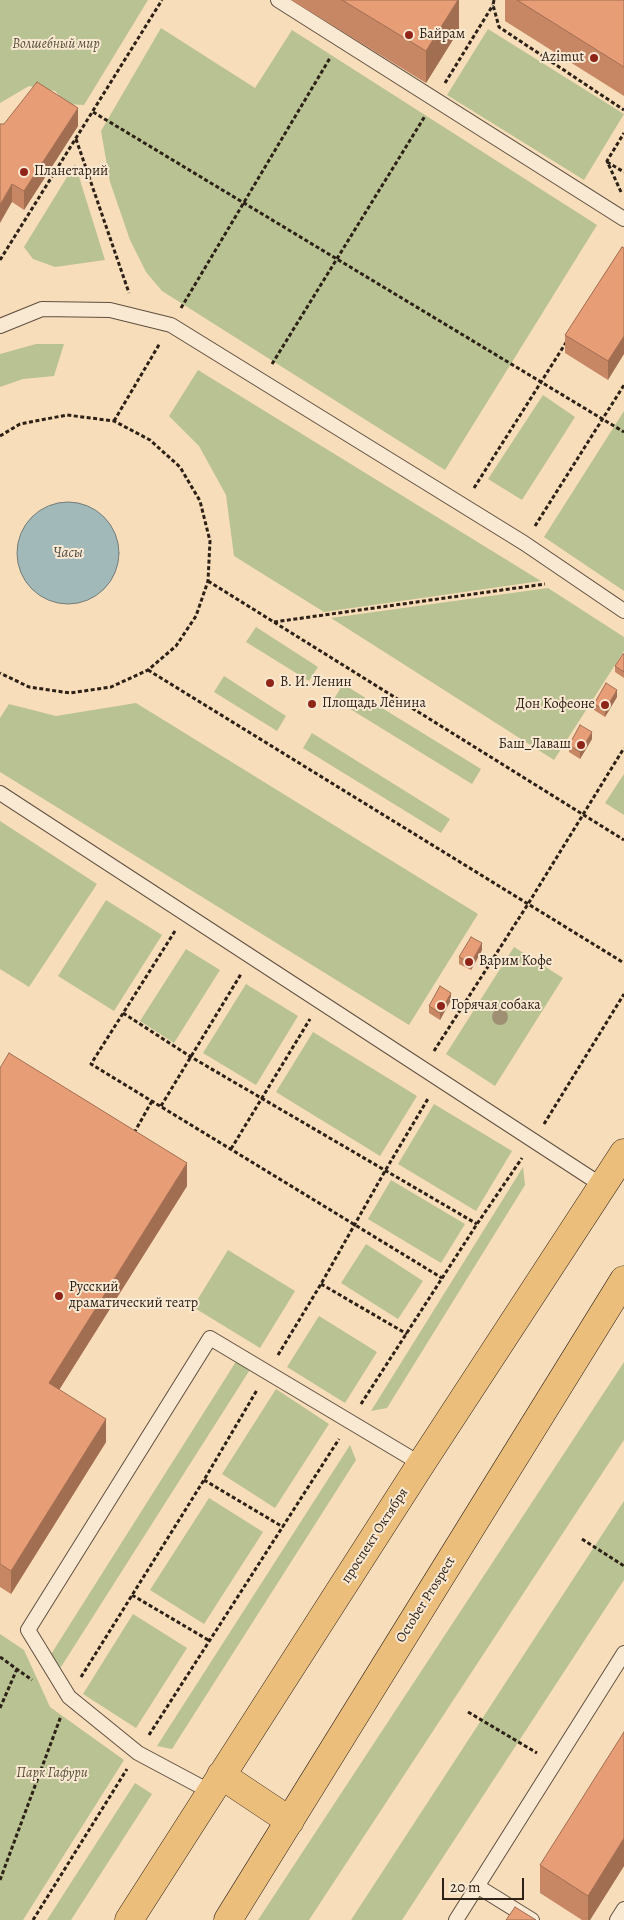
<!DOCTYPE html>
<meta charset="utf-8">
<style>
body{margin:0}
#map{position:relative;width:624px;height:1920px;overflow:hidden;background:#f7ddb9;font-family:Alegreya,serif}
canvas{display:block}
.scale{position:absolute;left:442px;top:1878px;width:82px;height:22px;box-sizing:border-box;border:2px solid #2d2017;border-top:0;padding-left:6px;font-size:15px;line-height:18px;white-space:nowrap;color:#2d2017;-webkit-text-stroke:4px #fae9d2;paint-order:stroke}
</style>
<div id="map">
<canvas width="624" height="1920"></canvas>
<div class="scale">20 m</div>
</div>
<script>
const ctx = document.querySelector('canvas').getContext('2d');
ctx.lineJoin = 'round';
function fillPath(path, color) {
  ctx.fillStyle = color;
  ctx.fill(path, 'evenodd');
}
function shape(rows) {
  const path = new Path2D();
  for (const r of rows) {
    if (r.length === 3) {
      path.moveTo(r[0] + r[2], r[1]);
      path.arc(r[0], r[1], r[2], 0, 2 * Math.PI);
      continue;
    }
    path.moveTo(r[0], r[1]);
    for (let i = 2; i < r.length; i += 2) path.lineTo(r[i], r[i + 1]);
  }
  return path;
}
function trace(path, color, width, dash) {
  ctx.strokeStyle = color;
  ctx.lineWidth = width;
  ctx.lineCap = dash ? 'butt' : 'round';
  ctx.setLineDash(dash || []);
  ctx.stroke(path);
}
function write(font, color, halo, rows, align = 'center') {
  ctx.font = font + ' Alegreya,serif';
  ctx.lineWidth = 4;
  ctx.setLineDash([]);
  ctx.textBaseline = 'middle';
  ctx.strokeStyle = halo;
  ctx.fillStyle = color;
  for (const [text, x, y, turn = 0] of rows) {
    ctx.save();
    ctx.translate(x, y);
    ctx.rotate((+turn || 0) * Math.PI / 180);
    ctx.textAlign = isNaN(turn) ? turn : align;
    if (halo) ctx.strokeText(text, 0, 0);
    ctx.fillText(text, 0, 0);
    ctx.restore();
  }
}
fillPath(shape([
 [0,0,148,0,84,105,67,104,55,91,29,86,0,103],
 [161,28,255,88,292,30,597,225,445,470,162,291,146,272,130,240,110,182,101,131],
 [488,29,624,114,584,180,447,95],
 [75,164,105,260,55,267,33,259,24,247],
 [36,344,64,344,54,376,23,379,0,387,0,354],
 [198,370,541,581,324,612,234,556,226,495,199,446,169,416],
 [543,395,575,417,522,500,488,479],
 [624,411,624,591,544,537],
 [548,588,624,637,624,651,554,760,331,618],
 [256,627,318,667,309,681,246,642],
 [224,676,286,716,277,731,214,692],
 [343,684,481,769,472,784,334,699],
 [136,703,478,914,409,1025,0,772,0,718,9,704,56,716],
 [312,733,450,819,441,833,303,748],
 [624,774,624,815,605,803],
 [0,821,97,884,29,987,0,969],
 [106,900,162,935,114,1011,58,976],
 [514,947,563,978,495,1086,446,1054],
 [186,949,220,970,174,1043,140,1021],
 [246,984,298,1016,256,1085,203,1053],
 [313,1032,417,1096,380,1156,276,1092],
 [434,1104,512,1151,476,1211,398,1164],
 [523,1167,525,1185,387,1408,371,1411],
 [391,1180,465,1224,441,1263,368,1219],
 [366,1244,423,1281,398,1319,341,1283],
 [228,1250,295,1291,260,1348,193,1307],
 [319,1316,377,1352,345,1403,287,1367],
 [237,1360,251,1368,61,1667,48,1659],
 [624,1362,624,1440,309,1920,258,1920],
 [276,1389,329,1424,275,1508,222,1474],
 [350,1445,356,1460,172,1749,157,1746],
 [209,1498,263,1532,204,1624,150,1590],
 [624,1501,624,1580,402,1920,351,1920],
 [133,1614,187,1648,136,1728,83,1694],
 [0,1634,24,1650,50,1707,124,1760,23,1920,0,1920],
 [135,1783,152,1794,71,1920,47,1920]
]), '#b9c292');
const water = shape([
 [68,553,51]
]);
fillPath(water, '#a2b9ba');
trace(water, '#737c79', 1);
const lane = shape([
 [278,0,624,219],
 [0,326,42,309,110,310,171,325,524,543,624,611],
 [0,793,603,1186],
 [211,1792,138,1753,69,1697,28,1630,210,1338,421,1464],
 [477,1886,532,1920],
 [456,1920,624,1653],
 [617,1920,624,1909]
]);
const primary = shape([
 [221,1775,290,1821],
 [129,1920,421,1464,624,1153],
 [228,1920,624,1280]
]);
trace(lane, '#604f40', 16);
trace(primary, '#2d2017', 29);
trace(shape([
 [494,0,493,5,499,27,624,110],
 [445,83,493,5],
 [93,112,624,432],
 [76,139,129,293],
 [607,162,624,172],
 [621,192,607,161,624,133],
 [0,260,162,0],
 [181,308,330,58],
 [272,364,425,116],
 [114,421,160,343],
 [0,436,20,424,67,415,114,421,150,440,180,467,200,501,210,541,208,581,196,616,176,646,148,670,111,687,70,693,29,687,0,673],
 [474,488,567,341],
 [535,526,624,385],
 [208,581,624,840],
 [274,622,545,584],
 [148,670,624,963],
 [175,931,91,1064,442,1278],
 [123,1013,191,1057,477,1224],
 [434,1051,528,904,624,748],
 [161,1106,241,974],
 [544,1124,624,994],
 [134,1133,152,1101],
 [231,1149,310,1019],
 [321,1284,407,1334],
 [278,1355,321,1284,385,1171,429,1097],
 [361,1404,477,1224,522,1158],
 [204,1480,283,1527],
 [582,1539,624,1566],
 [132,1595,210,1641],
 [0,1657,32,1680],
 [81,1677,204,1480,257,1390],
 [0,1708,17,1669],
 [468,1712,537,1753],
 [149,1735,339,1439],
 [0,1880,61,1716],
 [33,1920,127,1769]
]), '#2d2017', 3, [4, 2.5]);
trace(lane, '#fae9d2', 14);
trace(primary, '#ecbe7c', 28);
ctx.fillStyle = '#9f9074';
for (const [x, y] of [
 [500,1017]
]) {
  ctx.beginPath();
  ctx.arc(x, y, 8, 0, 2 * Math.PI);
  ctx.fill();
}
fillPath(shape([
 [291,0,459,0,459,30,426,83],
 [505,0,624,0,624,96,505,21],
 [4,124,78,126,24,210,12,202],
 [622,247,608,380,565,353,565,335],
 [624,654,624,678,615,672,615,666],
 [617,697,605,717,594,710,594,704],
 [592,739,580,759,569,752,569,745],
 [482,950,471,970,459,964,459,957],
 [451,1000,440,1020,429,1013,429,1006],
 [0,1068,187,1186,59,1390,106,1442,11,1594,0,1587],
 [540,1865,624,1866,590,1920,582,1920,540,1893]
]), '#c78765');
fillPath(shape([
 [458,0,459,0,459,30,426,83,426,51],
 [78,108,78,126,24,210,24,191],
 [12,184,12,202,0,223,0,205],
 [624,336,624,354,608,380,608,361],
 [617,690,617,697,605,717,605,710],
 [592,732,592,739,580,759,580,752],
 [482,943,482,950,471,970,471,963],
 [451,993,451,1000,440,1020,440,1013],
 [187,1163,187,1186,49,1406,49,1383],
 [106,1419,106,1442,11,1594,11,1571],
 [624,1838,624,1866,590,1920,588,1920,588,1896]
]), '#a26e52');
const building = shape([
 [342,0,458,0,426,51,342,0],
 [517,0,624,0,624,67,517,0],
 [37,82,78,108,24,191,12,184,0,205,0,124,4,124,37,82],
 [622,247,624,248,624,336,608,361,565,335,622,247],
 [623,654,624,654,624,672,615,666,623,654],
 [606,683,617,690,605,710,594,704,606,683],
 [580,725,592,732,580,752,569,745,580,725],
 [471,937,482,943,471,963,459,957,471,937],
 [440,986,451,993,440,1013,429,1006,440,986],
 [9,1053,187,1163,49,1383,106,1419,11,1571,0,1564,0,1068,9,1053],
 [624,1732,624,1838,588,1896,540,1865,624,1732],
 [515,1907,536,1920,506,1920,515,1907]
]);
fillPath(building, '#e79d75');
trace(building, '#a26e52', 1);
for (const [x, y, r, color] of [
 [409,35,5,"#8f2418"],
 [594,58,5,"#8f2418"],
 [24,172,5,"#8f2418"],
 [270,683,5,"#8f2418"],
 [312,704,5,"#8f2418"],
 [605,705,5,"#8f2418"],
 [581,745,5,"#8f2418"],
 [469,962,5,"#8f2418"],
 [441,1006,5,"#8f2418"],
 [59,1296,5,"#8f2418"]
]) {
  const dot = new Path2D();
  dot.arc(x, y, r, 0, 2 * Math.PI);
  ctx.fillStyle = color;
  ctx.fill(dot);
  trace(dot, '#fae9d2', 2);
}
write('14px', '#2d2017', '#fae9d2', [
 ["Байрам",419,35],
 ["Azimut",584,58,"right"],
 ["Планетарий",34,172],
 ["В. И. Ленин",280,683],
 ["Площадь Ленина",322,704],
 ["Дон Кофеоне",595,705,"right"],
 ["Баш_Лаваш",571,745,"right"],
 ["Варим Кофе",479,962],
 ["Горячая собака",451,1006],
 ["Русский",69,1288],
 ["драматический театр",69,1304]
], 'left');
write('italic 14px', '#57513c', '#fae9d2', [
 ["Волшебный мир",56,45],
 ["Парк Гафури",52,1774]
]);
write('14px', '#2d2017', '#fae9d2', [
 ["проспект Октября",375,1536,-57],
 ["October Prospect",426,1600,-58]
]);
write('italic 15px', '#504e48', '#fae9d2', [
 ["Часы",68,553]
]);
</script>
